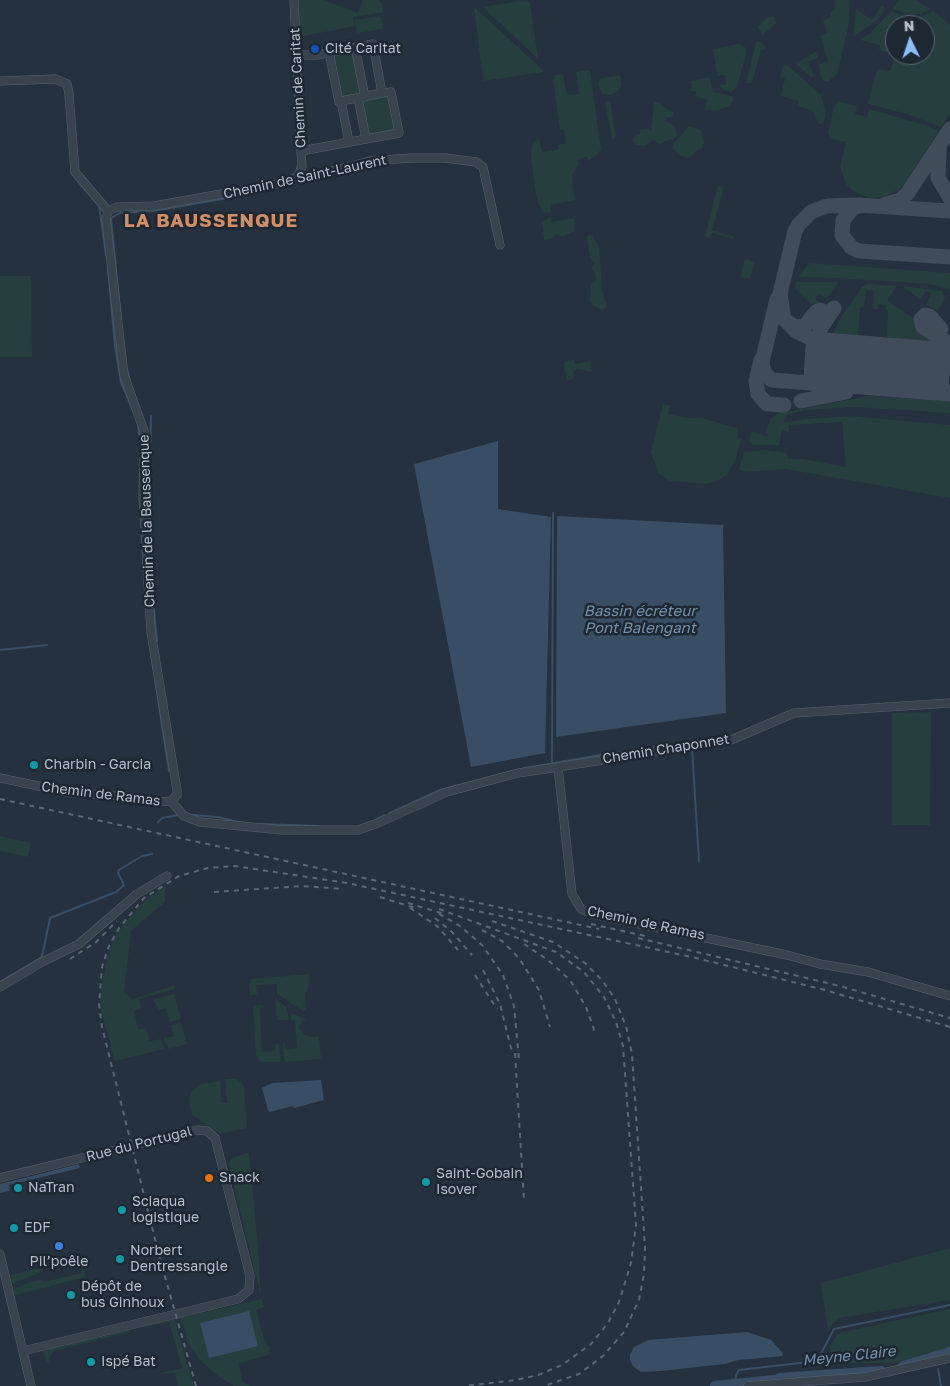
<!DOCTYPE html>
<meta charset="utf-8">
<style>
body{margin:0}
#map{position:relative;width:950px;height:1386px;overflow:hidden;background:#25313e;font-family:"Golos Text",sans-serif}
canvas{display:block}
.north{position:absolute;left:885px;top:15px;width:50px;height:50px;box-sizing:border-box;background:#1e2833;border:1px solid #5a646f;border-radius:50%;rotate:356deg;font-size:14px;font-weight:700;line-height:20px;text-align:center;color:#b5bec9}
.north::after{content:'';display:block;margin:auto;width:18px;height:22px;background:#8ebcf5;clip-path:polygon(50% 0,100% 100%,50% 72%,0 100%)}
</style>
<div id="map">
<canvas width="950" height="1386"></canvas>
<div class="north">N</div>
</div>
<script>
const ctx = document.querySelector('canvas').getContext('2d');
ctx.lineJoin = 'round';
function fillPath(path, color) {
  ctx.fillStyle = color;
  ctx.fill(path, 'evenodd');
}
function shape(rows) {
  const path = new Path2D();
  for (const r of rows) {
    path.moveTo(r[0], r[1]);
    for (let i = 2; i < r.length; i += 2) path.lineTo(r[i], r[i + 1]);
  }
  return path;
}
function trace(path, color, width, dash) {
  ctx.strokeStyle = color;
  ctx.lineWidth = width;
  ctx.lineCap = dash ? 'butt' : 'round';
  ctx.setLineDash(dash || []);
  ctx.stroke(path);
}
function write(font, color, halo, rows, align = 'center') {
  ctx.font = font + ' "Golos Text",sans-serif';
  ctx.lineWidth = 5;
  ctx.setLineDash([]);
  ctx.textBaseline = 'middle';
  ctx.strokeStyle = halo;
  ctx.fillStyle = color;
  for (const [text, x, y, turn = 0] of rows) {
    ctx.save();
    ctx.translate(x, y);
    ctx.rotate((+turn || 0) * Math.PI / 180);
    ctx.textAlign = isNaN(turn) ? turn : align;
    if (halo) ctx.strokeText(text, 0, 0);
    ctx.fillText(text, 0, 0);
    ctx.restore();
  }
}
fillPath(shape([
 [298,0,323,0,358,13,363,0,379,0,383,5,383,12,353,17,355,26,299,37],
 [526,0,530,2,538,59,483,7],
 [834,0,850,0,849,24,837,74,828,82,822,80,818,65,828,61,820,36,827,33,823,20,831,17,830,13,835,10],
 [899,0,916,0,930,9,921,14,908,14,893,9],
 [882,5,886,9,876,21,853,37,856,9,872,20],
 [474,7,543,70,543,72,483,81],
 [891,11,907,18,923,16,933,11,950,25,950,114,941,127,907,114,868,104,877,69,890,71,895,55,925,55,925,25,895,25,895,54,879,50,880,45,863,41,861,39,869,34],
 [381,16,383,29,357,33,355,20],
 [773,16,776,24,765,33,764,37,758,27,766,18],
 [756,42,760,42,765,46,765,50,761,50,752,83,746,83],
 [740,44,746,48,746,54,737,87,731,92,724,90,720,85,726,84,725,75,717,76,713,49],
 [353,50,362,95,342,99,333,54],
 [816,52,818,58,808,62,814,76,812,78,795,63],
 [786,64,821,95,826,115,823,124,819,124,812,110,798,106,799,101,781,96,785,78,780,77,783,65],
 [590,70,601,149,596,156,588,161,587,157,578,159,579,165,572,175,575,200,550,205,551,212,543,213,538,204,536,194,531,157,532,145,539,138,542,152,558,150,558,145,566,143,564,130,560,130,553,79,556,75,563,74,567,95,579,94,576,72],
 [620,75,622,85,619,90,611,95,602,94,598,84,601,78],
 [710,77,713,92,731,96,734,98,730,106,717,110,705,110,707,100,695,96,696,92,689,90,692,88,691,81],
 [389,94,396,130,369,135,362,100],
 [610,101,616,137,612,140,605,102],
 [838,101,857,106,855,114,867,117,869,109,925,125,939,131,906,182,898,190,884,197,869,198,853,191,846,184,840,167,846,142,832,139,828,133,834,106],
 [654,102,659,102,661,106,674,112,673,116,667,118,667,121,675,127,677,137,659,144,654,140,645,146,636,145,633,141,635,136,640,134,640,130,647,129,651,132],
 [689,126,701,130,704,143,703,148,697,150,692,156,688,158,681,156,672,148,674,143],
 [718,185,724,187,712,230,734,236,733,239,711,233,709,239,705,236],
 [551,216,552,222,574,218,574,231,562,237,556,234,552,239,544,240,542,222],
 [592,235,599,246,602,288,604,299,607,302,607,307,602,310,593,306,590,301,591,284,596,281,595,273,591,268,595,264,590,257,587,236],
 [745,259,755,262,750,279,740,277],
 [810,263,950,273,950,289,930,284,838,278,798,277],
 [0,276,31,276,32,357,0,357],
 [796,282,839,282,826,299,819,294,815,299,821,304,811,304,795,288],
 [867,284,897,286,887,300,914,319,914,324,931,336,931,341,887,338,888,311,886,309,886,305,878,304,878,309,873,309,874,291,866,290,864,307,860,308,858,337,833,334,841,317,862,287],
 [903,286,942,291,945,298,939,309,936,310,926,304,932,294,926,291,920,300],
 [574,360,575,364,590,361,592,372,578,369,574,371,573,379,567,381,564,364,566,361],
 [868,396,950,401,950,413,854,407,806,410,787,415,783,421,788,422,808,419,851,416,950,425,950,498,786,469,747,472,739,469,744,452,766,450,787,453,788,459,803,459,846,467,842,422,789,425,789,433,782,430,779,445,753,445,749,441,751,431,767,437,768,434,766,432,770,419,781,411,786,412],
 [663,404,670,406,668,414,687,418,701,418,738,428,738,439,741,439,736,458,727,475,715,482,705,484,670,481,659,474,651,453],
 [931,712,930,825,892,825,892,713],
 [0,836,31,843,28,857,0,851],
 [165,885,165,902,131,931,124,993,133,999,175,985,175,989,139,999,141,1008,134,1010,138,1030,146,1028,150,1041,161,1039,164,1049,115,1061,101,1011,100,997,108,954,114,939,126,921,144,902],
 [309,974,310,983,305,994,306,1009,303,1011,277,994,277,984,256,985,257,994,250,996,249,984,252,979],
 [174,994,181,1019,170,1022,166,1008,159,1010,153,1000],
 [275,998,287,1008,289,1020,277,1020],
 [263,1005,264,1008,260,1009,262,1052,275,1051,275,1044,279,1043,281,1062,265,1062,260,1061,256,1055,253,1006],
 [291,1013,306,1019,298,1026,303,1033,310,1037,319,1036,321,1059,286,1062,284,1060,283,1043,285,1043,286,1049,297,1048,295,1020,291,1020],
 [181,1023,187,1044,169,1049,163,1038,173,1036,171,1025],
 [225,1079,237,1079,244,1086,247,1128,220,1134,192,1115,189,1100,191,1093,201,1084,220,1081,222,1103,227,1103],
 [249,1152,258,1247,261,1297,229,1164,232,1158],
 [950,1248,950,1300,839,1318,828,1329,821,1283],
 [81,1259,86,1277,15,1295,13,1289,33,1281,43,1280,44,1282,82,1273,79,1260],
 [41,1268,42,1272,12,1284,10,1275],
 [262,1299,264,1307,256,1310,265,1343,271,1348,268,1355,239,1363,242,1382,251,1386,234,1386,218,1376,200,1360,187,1342,185,1328,179,1318],
 [950,1309,950,1348,894,1363,829,1363,830,1346,838,1333],
 [174,1318,188,1366,194,1386,178,1386,175,1373,158,1374,182,1368,169,1322,140,1328],
 [130,1330,131,1331,122,1334,54,1351,50,1356,48,1364,45,1356,42,1354,44,1350]
]), '#273e3f');
fillPath(shape([
 [498,441,498,509,551,517,545,753,471,767,414,464],
 [557,516,723,525,726,713,556,737],
 [321,1080,324,1100,294,1108,293,1106,269,1112,268,1110,262,1088,272,1083],
 [79,1164,80,1168,9,1185,10,1191,0,1193,0,1184],
 [249,1311,258,1346,209,1358,200,1323],
 [747,1332,771,1340,782,1352,783,1356,738,1360,725,1364,661,1371,641,1372,633,1366,630,1360,630,1355,634,1347,648,1340]
]), '#394e65');
trace(shape([
 [75,177,86,191],
 [99,205,106,255],
 [108,270,115,346,121,382,136,418],
 [121,319,111,218,120,213,153,211,257,193],
 [127,368,130,381],
 [151,416,149,497,153,584],
 [138,425,140,440],
 [142,535,145,595],
 [153,601,157,641],
 [149,640,169,771],
 [0,650,47,645],
 [692,748,699,861],
 [552,763,553,513],
 [525,768,606,754,685,743],
 [390,813,440,790,513,771],
 [193,815,218,817,242,823],
 [375,820,384,815],
 [158,822,162,818,178,815],
 [262,824,319,826],
 [0,982,42,957,50,918,116,892,124,885,118,873,119,870,142,856,152,854],
 [938,1369,941,1386],
 [735,1384,736,1375,739,1370,817,1361,834,1329,950,1305]
]), '#394e65', 2);
trace(shape([
 [903,1366,950,1352],
 [779,1378,881,1371],
 [715,1386,773,1380]
]), '#394e65', 10);
trace(shape([
 [939,149,938,178,950,198],
 [861,205,853,208,843,220,842,235,851,247,859,251,950,257],
 [884,205,900,200,907,194,950,129],
 [950,211,858,205,827,206,811,212,799,224,795,231,780,294,784,319,796,331,812,339,950,350],
 [777,299,762,362,764,373,772,380,950,394],
 [789,323,796,327,805,326,816,312,820,310,825,312,827,318,820,329,834,308],
 [941,329,930,316,925,315,921,319,923,327,950,344],
 [950,350,944,355,941,387,943,391,950,393],
 [761,360,756,381,758,394,767,404,784,405],
 [822,383,817,384,811,380,813,346,820,341,826,346],
 [835,383,827,385,824,379,826,347,831,342,838,344],
 [861,385,854,386,850,380,852,349,857,344,864,346],
 [846,386,840,385,837,379,839,348,844,343,849,344],
 [874,386,867,387,863,381,866,348,872,345,877,347],
 [886,388,878,387,876,382,879,351,883,346,888,347],
 [901,388,893,389,889,383,892,352,896,347,903,349],
 [914,389,906,390,902,384,905,353,909,348,916,350],
 [925,391,919,391,915,385,918,354,922,349,927,349],
 [940,391,932,392,928,386,931,354,935,350,942,352],
 [801,401,846,392]
]), '#404c5a', 15);
const minor = shape([
 [294,0,301,151,302,166,298,176],
 [355,47,365,97],
 [329,52,339,102,341,101],
 [296,55,317,55,373,44,382,93,391,92,399,133,301,151],
 [0,81,55,79,67,84,69,94,75,172,108,211],
 [358,98,366,139],
 [349,142,341,101,382,93],
 [108,211,106,219,124,375,144,431,143,497,151,632,177,790,177,795,171,801],
 [108,211,117,207,154,206,283,183,298,176,308,177,370,161,411,158,445,158,476,162,483,167,500,245],
 [558,767,731,740,794,713,950,703],
 [0,778,71,793,125,796,158,802,171,801],
 [171,801,184,816,200,822,282,830,358,830,378,823,447,792,518,773,558,767,572,894,581,909,592,914,787,955,820,964,868,972,950,996],
 [0,987,42,962,79,944,137,894,167,876],
 [0,1178,197,1130,207,1131,215,1138,250,1276,249,1290,238,1299,23,1351],
 [0,1254,31,1386],
 [748,1386,865,1377,950,1358]
]);
trace(minor, '#57616c', 9);
trace(minor, '#39434e', 8);
trace(shape([
 [0,799,599,929],
 [214,892,302,886,343,889],
 [380,897,415,908],
 [408,903,444,914],
 [410,908,437,926,458,950],
 [439,909,556,952,584,972,604,997,616,1022,623,1046,636,1225,631,1263,619,1302,608,1323,591,1344,562,1365,538,1375,516,1380,465,1386],
 [439,914,460,926,482,945,503,975,514,1006,519,1060],
 [435,918,452,932,472,955],
 [492,921,553,942,585,963,602,980,615,999,626,1026,632,1054,645,1247,644,1274,639,1300,624,1332,603,1356,579,1374,544,1386],
 [591,924,645,936],
 [482,930,502,941,519,958,539,990,550,1027],
 [638,938,840,986,950,1018],
 [524,944,548,960,570,980,586,1007,596,1035],
 [70,959,96,942,117,921],
 [483,970,500,1004,512,1052],
 [475,975,497,1009],
 [515,1053,524,1200],
 [196,1386,160,1259,102,1027,99,1004,102,967,109,946,119,928,144,898,179,876,208,868,235,866,347,883,696,958,825,990,950,1027]
]), '#5b6775', 2, [5, 5]);
for (const [x, y, r, color] of [
 [315,49,5,"#1a4fb4"],
 [34,765,5,"#0f9aa8"],
 [209,1178,5,"#e8710a"],
 [426,1182,5,"#0f9aa8"],
 [18,1188,5,"#0f9aa8"],
 [122,1210,5,"#0f9aa8"],
 [14,1228,5,"#0f9aa8"],
 [59,1246,5,"#3f7fe0"],
 [120,1259,5,"#0f9aa8"],
 [71,1295,5,"#0f9aa8"],
 [91,1362,5,"#0f9aa8"]
]) {
  const dot = new Path2D();
  dot.arc(x, y, r, 0, 2 * Math.PI);
  ctx.fillStyle = color;
  ctx.fill(dot);
  trace(dot, '#1e2833', 2);
}
write('14px', '#b5bec9', '#1e2833', [
 ["Cité Caritat",325,49],
 ["Charbin - Garcia",44,765],
 ["Saint-Gobain",436,1174],
 ["Isover",436,1190],
 ["Snack",219,1178],
 ["NaTran",28,1188],
 ["Sciaqua",132,1202],
 ["logistique",132,1218],
 ["EDF",24,1228],
 ["Norbert",130,1251],
 ["Dentressangle",130,1267],
 ["Pil’poêle",59,1262,"center"],
 ["Dépôt de",81,1287],
 ["bus Ginhoux",81,1303],
 ["Ispé Bat",101,1362]
], 'left');
write('14px', '#b5bec9', '#1e2833', [
 ["Chemin de Caritat",298,88,-93],
 ["Chemin de Saint-Laurent",305,177,-12],
 ["Chemin de la Baussenque",147,521,-92],
 ["Chemin Chaponnet",666,749,-9],
 ["Chemin de Ramas",101,794,7],
 ["Chemin de Ramas",646,923,12],
 ["Rue du Portugal",139,1144,-14]
]);
write('italic 15px', '#7690ab', '#1e2833', [
 ["Bassin écréteur",640,611],
 ["Pont Balengant",640,628],
 ["Meyne Claire",849,1356,-6]
]);
ctx.letterSpacing = '1px';
write('bold 19px', '#d28f67', '#1e2833', [
 ["LA BAUSSENQUE",211,221]
]);
ctx.letterSpacing = '0px';
</script>
